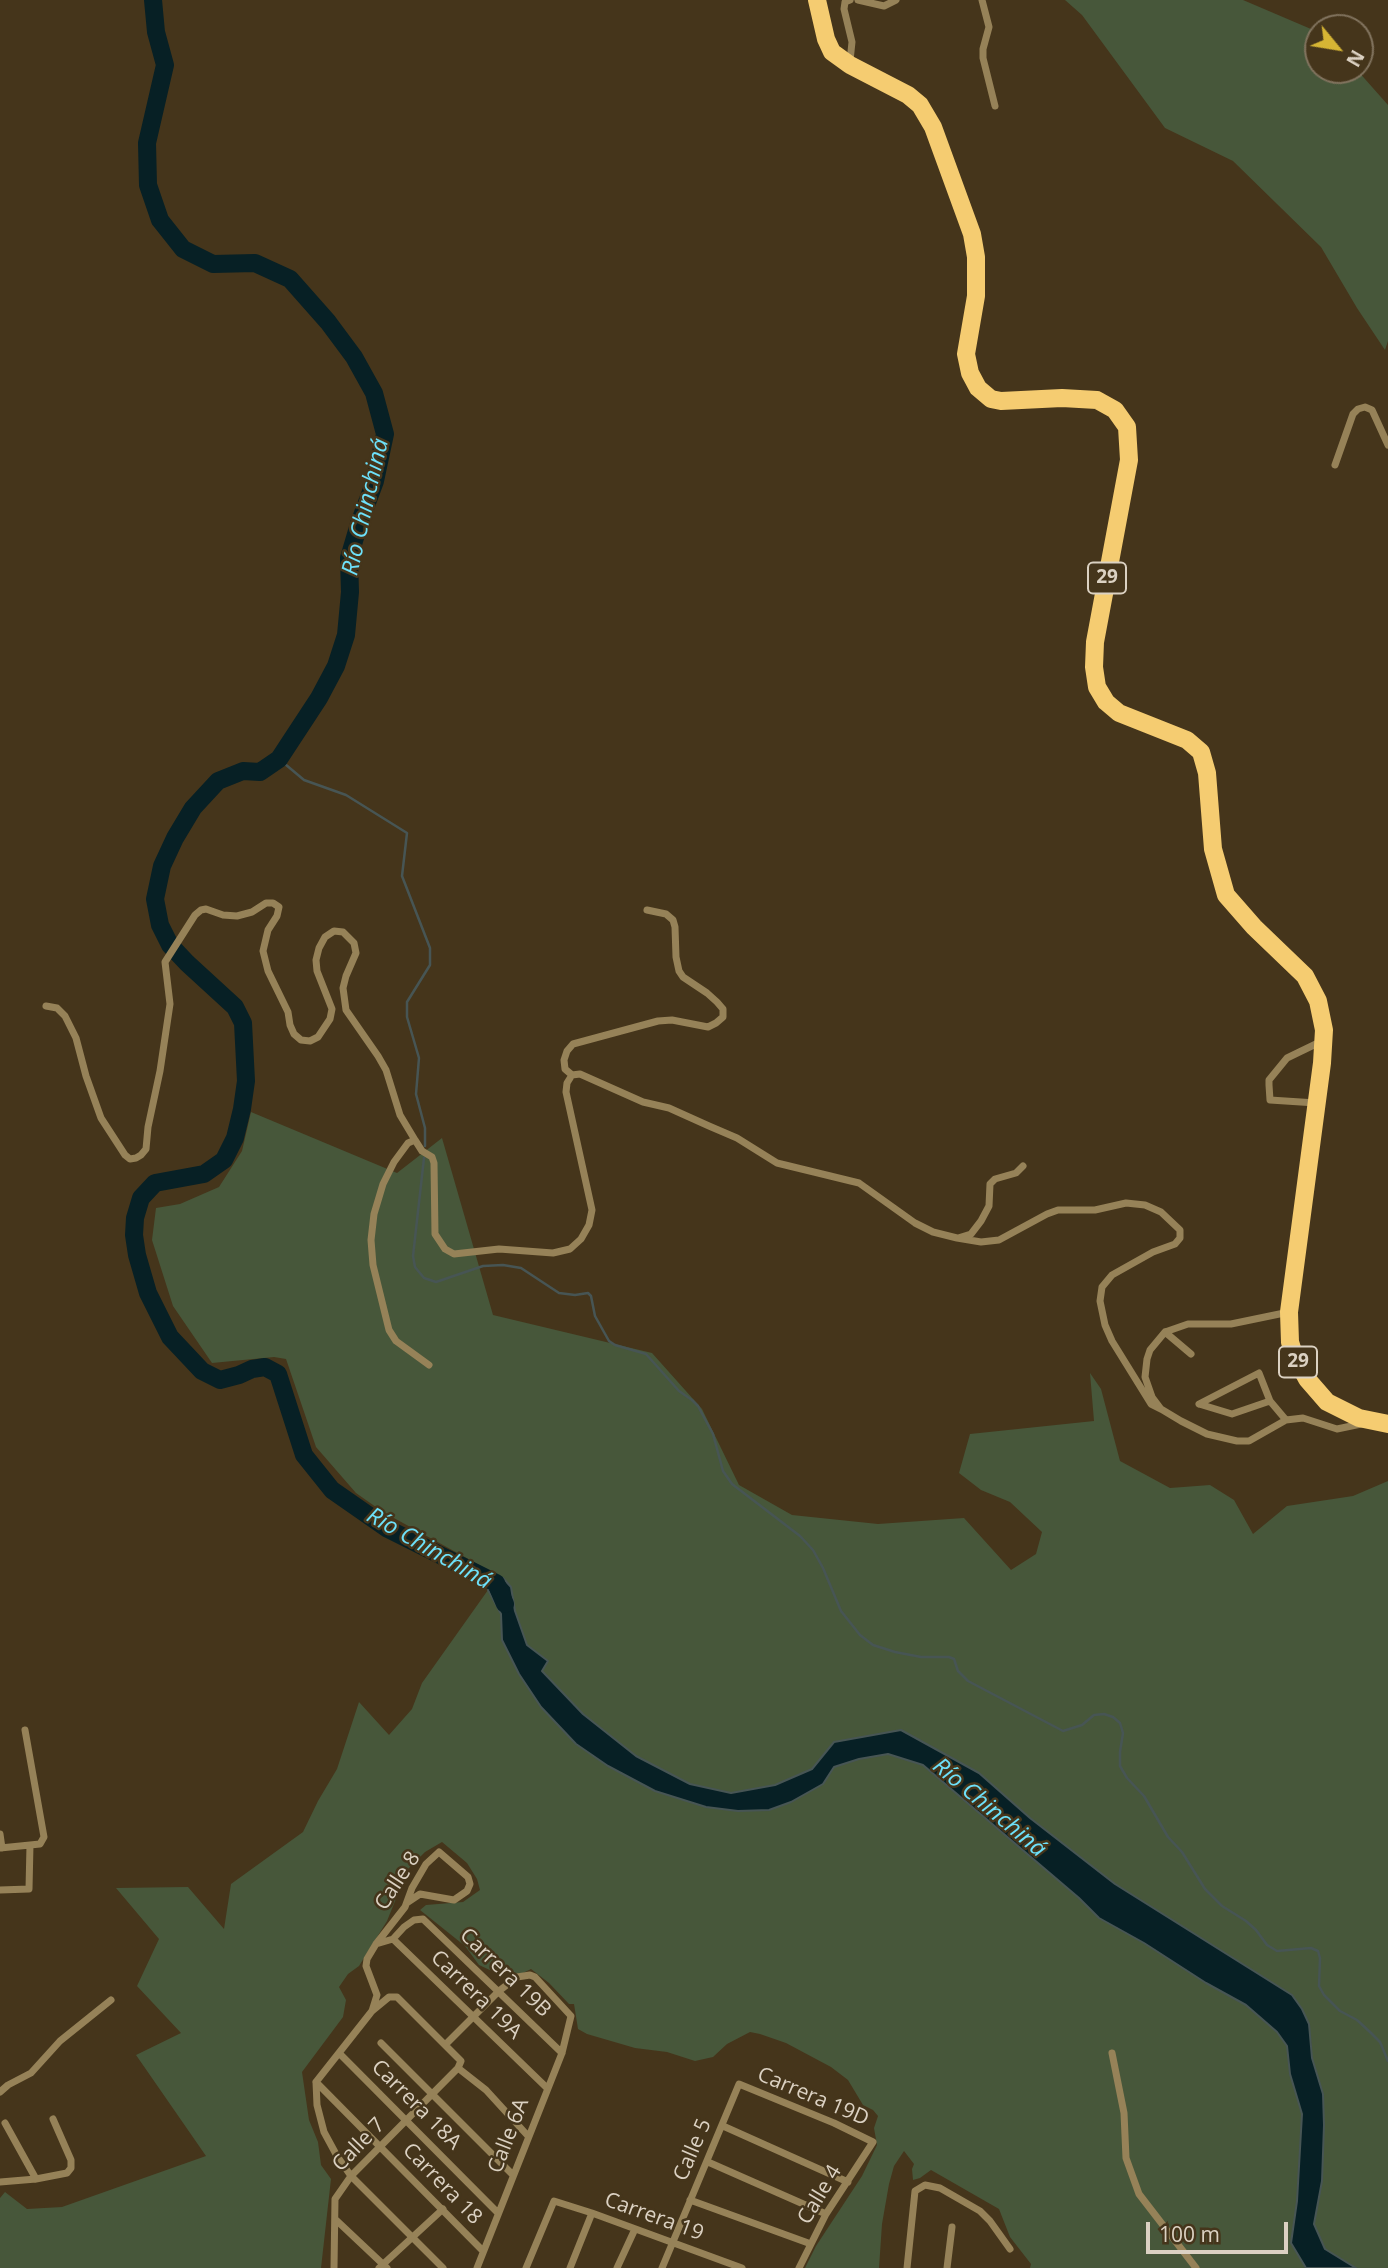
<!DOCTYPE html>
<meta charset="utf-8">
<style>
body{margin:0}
#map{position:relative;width:1388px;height:2268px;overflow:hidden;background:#45351b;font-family:"Open Sans",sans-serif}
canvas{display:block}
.north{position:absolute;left:1304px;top:14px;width:70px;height:70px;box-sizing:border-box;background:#45351b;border:2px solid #81735e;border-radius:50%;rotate:120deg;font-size:19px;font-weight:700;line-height:28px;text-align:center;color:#dbd1c2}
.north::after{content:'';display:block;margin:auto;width:24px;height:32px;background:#d6b534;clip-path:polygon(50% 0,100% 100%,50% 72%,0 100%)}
.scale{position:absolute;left:1146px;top:2222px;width:142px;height:32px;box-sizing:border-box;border:4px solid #dbd1c2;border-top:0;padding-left:9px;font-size:21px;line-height:24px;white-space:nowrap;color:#dbd1c2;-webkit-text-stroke:5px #45351b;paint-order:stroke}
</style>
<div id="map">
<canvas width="1388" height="2268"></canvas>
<div class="north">N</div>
<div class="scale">100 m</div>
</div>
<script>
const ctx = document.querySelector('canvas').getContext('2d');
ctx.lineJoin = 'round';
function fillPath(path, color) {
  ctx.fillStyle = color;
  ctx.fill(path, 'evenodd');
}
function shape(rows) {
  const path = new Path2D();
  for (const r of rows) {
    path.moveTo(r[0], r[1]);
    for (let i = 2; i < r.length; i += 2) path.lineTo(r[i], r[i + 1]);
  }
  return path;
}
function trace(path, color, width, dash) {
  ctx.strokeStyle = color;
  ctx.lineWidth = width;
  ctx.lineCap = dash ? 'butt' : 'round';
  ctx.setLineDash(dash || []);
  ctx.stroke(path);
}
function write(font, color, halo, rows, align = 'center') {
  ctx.font = font + ' "Open Sans",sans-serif';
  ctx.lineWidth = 5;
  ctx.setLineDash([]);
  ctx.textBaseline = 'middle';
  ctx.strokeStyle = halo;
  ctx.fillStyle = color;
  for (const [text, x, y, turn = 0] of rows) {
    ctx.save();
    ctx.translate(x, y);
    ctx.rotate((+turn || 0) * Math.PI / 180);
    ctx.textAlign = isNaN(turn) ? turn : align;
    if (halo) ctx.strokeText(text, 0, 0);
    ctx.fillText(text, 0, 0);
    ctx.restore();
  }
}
fillPath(shape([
 [1065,0,1243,0,1318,32,1318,70,1357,70,1388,105,1388,341,1385,350,1357,308,1321,247,1233,161,1165,128,1082,15],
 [251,1112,397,1173,442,1138,493,1315,652,1353,702,1409,739,1485,792,1515,878,1524,964,1518,1011,1570,1036,1554,1042,1532,1010,1502,981,1490,959,1473,970,1434,1094,1421,1090,1373,1101,1389,1120,1461,1170,1488,1210,1485,1234,1500,1253,1534,1287,1506,1353,1496,1388,1481,1388,2268,1356,2268,1325,2249,1314,2224,1322,2181,1324,2125,1323,2095,1312,2058,1311,2039,1292,1995,1115,1884,1030,1818,979,1773,901,1731,834,1742,812,1769,775,1785,731,1793,690,1784,636,1756,583,1714,542,1671,547,1661,527,1646,515,1611,511,1587,503,1578,383,1512,356,1493,316,1447,286,1359,274,1357,212,1363,173,1306,152,1240,156,1208,180,1204,219,1187,242,1151],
 [488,1590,501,1614,502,1640,519,1674,541,1707,576,1744,608,1766,655,1791,706,1807,823,1784,834,1767,859,1759,888,1754,923,1765,1079,1898,1100,1918,1144,1943,1206,1983,1246,2005,1277,2032,1287,2046,1290,2074,1302,2114,1297,2201,1291,2243,1306,2268,1030,2268,1031,2264,1010,2237,999,2209,931,2170,920,2178,913,2180,912,2169,914,2164,904,2151,894,2166,889,2184,882,2224,879,2268,805,2268,816,2246,862,2176,877,2145,874,2128,878,2116,873,2110,863,2105,848,2080,831,2067,786,2043,760,2034,750,2032,727,2044,713,2057,695,2061,667,2052,635,2048,587,2034,578,2029,574,2004,569,2004,549,1983,531,1969,521,1974,494,1972,479,1965,465,1946,420,1910,426,1905,463,1902,480,1890,477,1879,467,1863,442,1842,425,1852,408,1869,387,1921,359,1966,348,1974,339,1987,346,2000,343,2017,302,2072,309,2120,318,2142,321,2165,331,2179,321,2268,0,2268,0,2198,5,2192,27,2209,62,2207,206,2156,136,2055,181,2033,137,1986,159,1939,116,1888,188,1887,224,1929,231,1884,303,1832,318,1801,337,1769,359,1702,389,1735,412,1709,422,1683]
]), '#47573a');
const water = shape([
 [503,1578,511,1587,515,1611,527,1645,548,1661,542,1671,583,1714,636,1756,690,1784,731,1793,775,1785,812,1769,834,1742,901,1730,979,1773,1030,1818,1115,1884,1292,1995,1302,2009,1309,2024,1312,2058,1323,2094,1324,2125,1322,2181,1314,2224,1325,2249,1356,2268,1306,2268,1291,2243,1297,2201,1302,2114,1290,2074,1287,2046,1277,2032,1246,2005,1206,1983,1144,1943,1099,1918,1079,1898,923,1765,888,1754,859,1759,834,1767,823,1784,791,1802,769,1810,738,1811,706,1807,655,1791,608,1766,576,1744,541,1707,519,1674,502,1640,501,1614,488,1590,503,1578]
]);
fillPath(water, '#072025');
trace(water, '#475554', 2);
trace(shape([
 [279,759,304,780,346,795,407,833,402,876,430,948,430,965,407,1002,407,1017,419,1058,416,1094,425,1128,425,1146],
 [424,1158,413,1256,415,1267,424,1278,436,1282,483,1266,503,1265,521,1268,559,1293,575,1295,588,1293,591,1296,595,1316,609,1341,615,1345,646,1354,679,1391,692,1400,698,1406,713,1434,723,1471,732,1484,800,1536,813,1550,823,1568,841,1611,860,1635,873,1645,895,1652,921,1657,949,1657,954,1659,958,1671,968,1681,1063,1731,1082,1725,1094,1715,1104,1714,1113,1717,1120,1723,1123,1733,1120,1752,1120,1766,1127,1778,1144,1796,1168,1837,1182,1852,1205,1889,1222,1906,1246,1921,1256,1930,1267,1945,1277,1951,1311,1948,1318,1951,1320,1958,1319,1986,1324,1995,1340,2011,1357,2020,1370,2032,1380,2042,1388,2061]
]), '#475554', 2.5);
trace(shape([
 [153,0,156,32,165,65,147,143,148,185,160,220,183,249,213,264,255,263,290,279,328,322,354,357,374,393,385,434,375,481,359,524,349,558,350,592,346,635,336,666,319,698,279,759,260,772,243,771,218,781,193,808,175,838,162,866,155,899,160,925,170,945,187,963,235,1007,243,1023,246,1081,242,1109,235,1138,224,1160,204,1174,155,1183,141,1198,135,1218,134,1235,137,1255,148,1293,170,1337,202,1371,220,1380,239,1375,252,1369,265,1367,278,1374,304,1455,332,1490,388,1529,496,1583,505,1604]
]), '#072025', 18);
trace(shape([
 [858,0,884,6,896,0],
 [982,0,989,27,983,49,983,58,995,106],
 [850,61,852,42,844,9,845,2,850,0],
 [1335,465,1353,414,1358,409,1365,407,1372,410,1388,445],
 [46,1006,57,1008,65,1016,76,1038,86,1076,101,1118,125,1155,130,1159,136,1158,141,1155,146,1149,148,1127,160,1071,170,1004,165,962,195,915,201,910,206,909,223,915,237,916,252,912,266,903,273,903,279,907,277,916,268,930,263,951,268,971,288,1012,290,1025,294,1034,301,1040,310,1041,318,1037,330,1019,332,1009,317,971,316,960,319,948,325,937,334,931,343,932,354,943,356,953,346,976,343,988,346,1010,378,1056,386,1070,400,1115,415,1140],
 [572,1075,565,1069,564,1060,567,1051,573,1044,658,1021,672,1020,708,1027,716,1023,723,1017,723,1009,717,1002,707,993,683,977,679,971,676,957,675,927,673,920,666,914,647,910],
 [1316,1103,1270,1100,1269,1085,1269,1080,1287,1058,1320,1042],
 [958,1238,971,1234,981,1221,989,1206,990,1184,995,1179,1016,1173,1023,1166],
 [1289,1312,1231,1324,1188,1324,1165,1332,1150,1350,1147,1359,1145,1377,1152,1397,1161,1409,1181,1421,1207,1434,1237,1441,1249,1441,1286,1420,1303,1418,1337,1429,1361,1424],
 [1165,1332,1191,1354],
 [429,1365,396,1341,389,1330,373,1265,371,1240,374,1214,383,1184,394,1162,408,1143,415,1140,422,1151,432,1157,434,1163,435,1234,445,1249,454,1254,499,1249,553,1253,570,1249,581,1239,589,1225,592,1210,566,1092,567,1083,572,1075,580,1074,643,1102,669,1108,709,1126,737,1138,777,1163,859,1183,915,1223,933,1232,957,1238,981,1242,999,1240,1047,1214,1058,1210,1095,1210,1126,1203,1145,1205,1161,1212,1180,1230,1180,1238,1175,1244,1153,1252,1112,1275,1102,1287,1100,1301,1105,1325,1112,1341,1151,1404,1161,1409],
 [1199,1404,1259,1373,1270,1401,1286,1420],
 [1199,1404,1232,1414,1270,1401],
 [0,1834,2,1848],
 [0,1848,40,1844,44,1837,25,1730],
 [0,1890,29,1889,30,1845],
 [393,1939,404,1927,414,1920,423,1919,562,2053],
 [376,1944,393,1939,547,2088],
 [372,2011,377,1995,366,1966,367,1959,376,1944,405,1907,412,1888,426,1864,439,1852,468,1877,470,1884,467,1891,454,1900,420,1894,408,1902],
 [381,2043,513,2175],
 [445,2045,499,1991,517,1977,530,1975,535,1977,571,2016,562,2053,477,2268],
 [339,2053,498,2213],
 [1112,2053,1124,2113,1126,2158,1139,2194,1196,2268],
 [458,2068,486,2090,528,2136],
 [316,2082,483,2251],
 [316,2082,317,2105,324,2132,337,2156,351,2176,443,2268],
 [316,2082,372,2011,389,1997,397,1997,461,2061,458,2068],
 [0,2092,8,2085,31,2073,60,2041,111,2000],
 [5,2123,36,2179],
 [723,2126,848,2182],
 [708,2162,826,2214],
 [0,2182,36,2179,67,2173,71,2168,71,2160,53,2119],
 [690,2200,811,2244],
 [335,2219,387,2268],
 [334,2268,335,2199,351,2176,458,2068],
 [379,2268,443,2209],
 [526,2268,554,2201,592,2213,742,2268],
 [570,2268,592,2213],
 [617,2268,635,2229],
 [662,2268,739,2084,834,2123,873,2142,826,2214,799,2268],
 [907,2268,915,2191,925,2185,940,2188,980,2211,990,2221,1010,2249],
 [947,2268,952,2227]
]), '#968258', 7);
trace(shape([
 [817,0,826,39,832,52,850,65,908,95,920,105,933,127,972,234,976,257,976,296,966,354,970,373,978,388,991,399,1001,401,1062,398,1097,400,1115,410,1127,427,1129,460,1095,642,1094,667,1097,687,1106,702,1119,713,1187,740,1201,752,1207,773,1213,849,1226,895,1254,927,1305,976,1318,1001,1324,1030,1322,1063,1289,1312,1290,1342,1294,1355,1307,1379,1327,1402,1359,1418,1388,1424]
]), '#f5cc71', 18);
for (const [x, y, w] of [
 [1107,578,38],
 [1298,1362,38]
]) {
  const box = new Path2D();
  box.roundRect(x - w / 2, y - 15.5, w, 31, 5);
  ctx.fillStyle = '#45351b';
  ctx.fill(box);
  trace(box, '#dbd1c2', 2);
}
write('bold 19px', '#dbd1c2', null, [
 ["29",1107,578],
 ["29",1298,1362]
]);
write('21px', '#dbd1c2', '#45351b', [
 ["Calle 8",398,1881,-57],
 ["Carrera 19B",505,1973,44],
 ["Carrera 19A",476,1995,44],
 ["Carrera 19D",813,2097,23],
 ["Carrera 18A",416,2105,45],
 ["Calle 6A",509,2136,-69],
 ["Calle 7",359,2145,-46],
 ["Calle 5",693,2150,-67],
 ["Carrera 18",442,2184,46],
 ["Calle 4",820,2195,-59],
 ["Carrera 19",654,2217,20]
]);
write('italic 23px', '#6de1fa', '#45351b', [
 ["Río Chinchiná",366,507,-77],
 ["Río Chinchiná",429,1549,30],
 ["Río Chinchiná",989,1808,40]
]);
</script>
